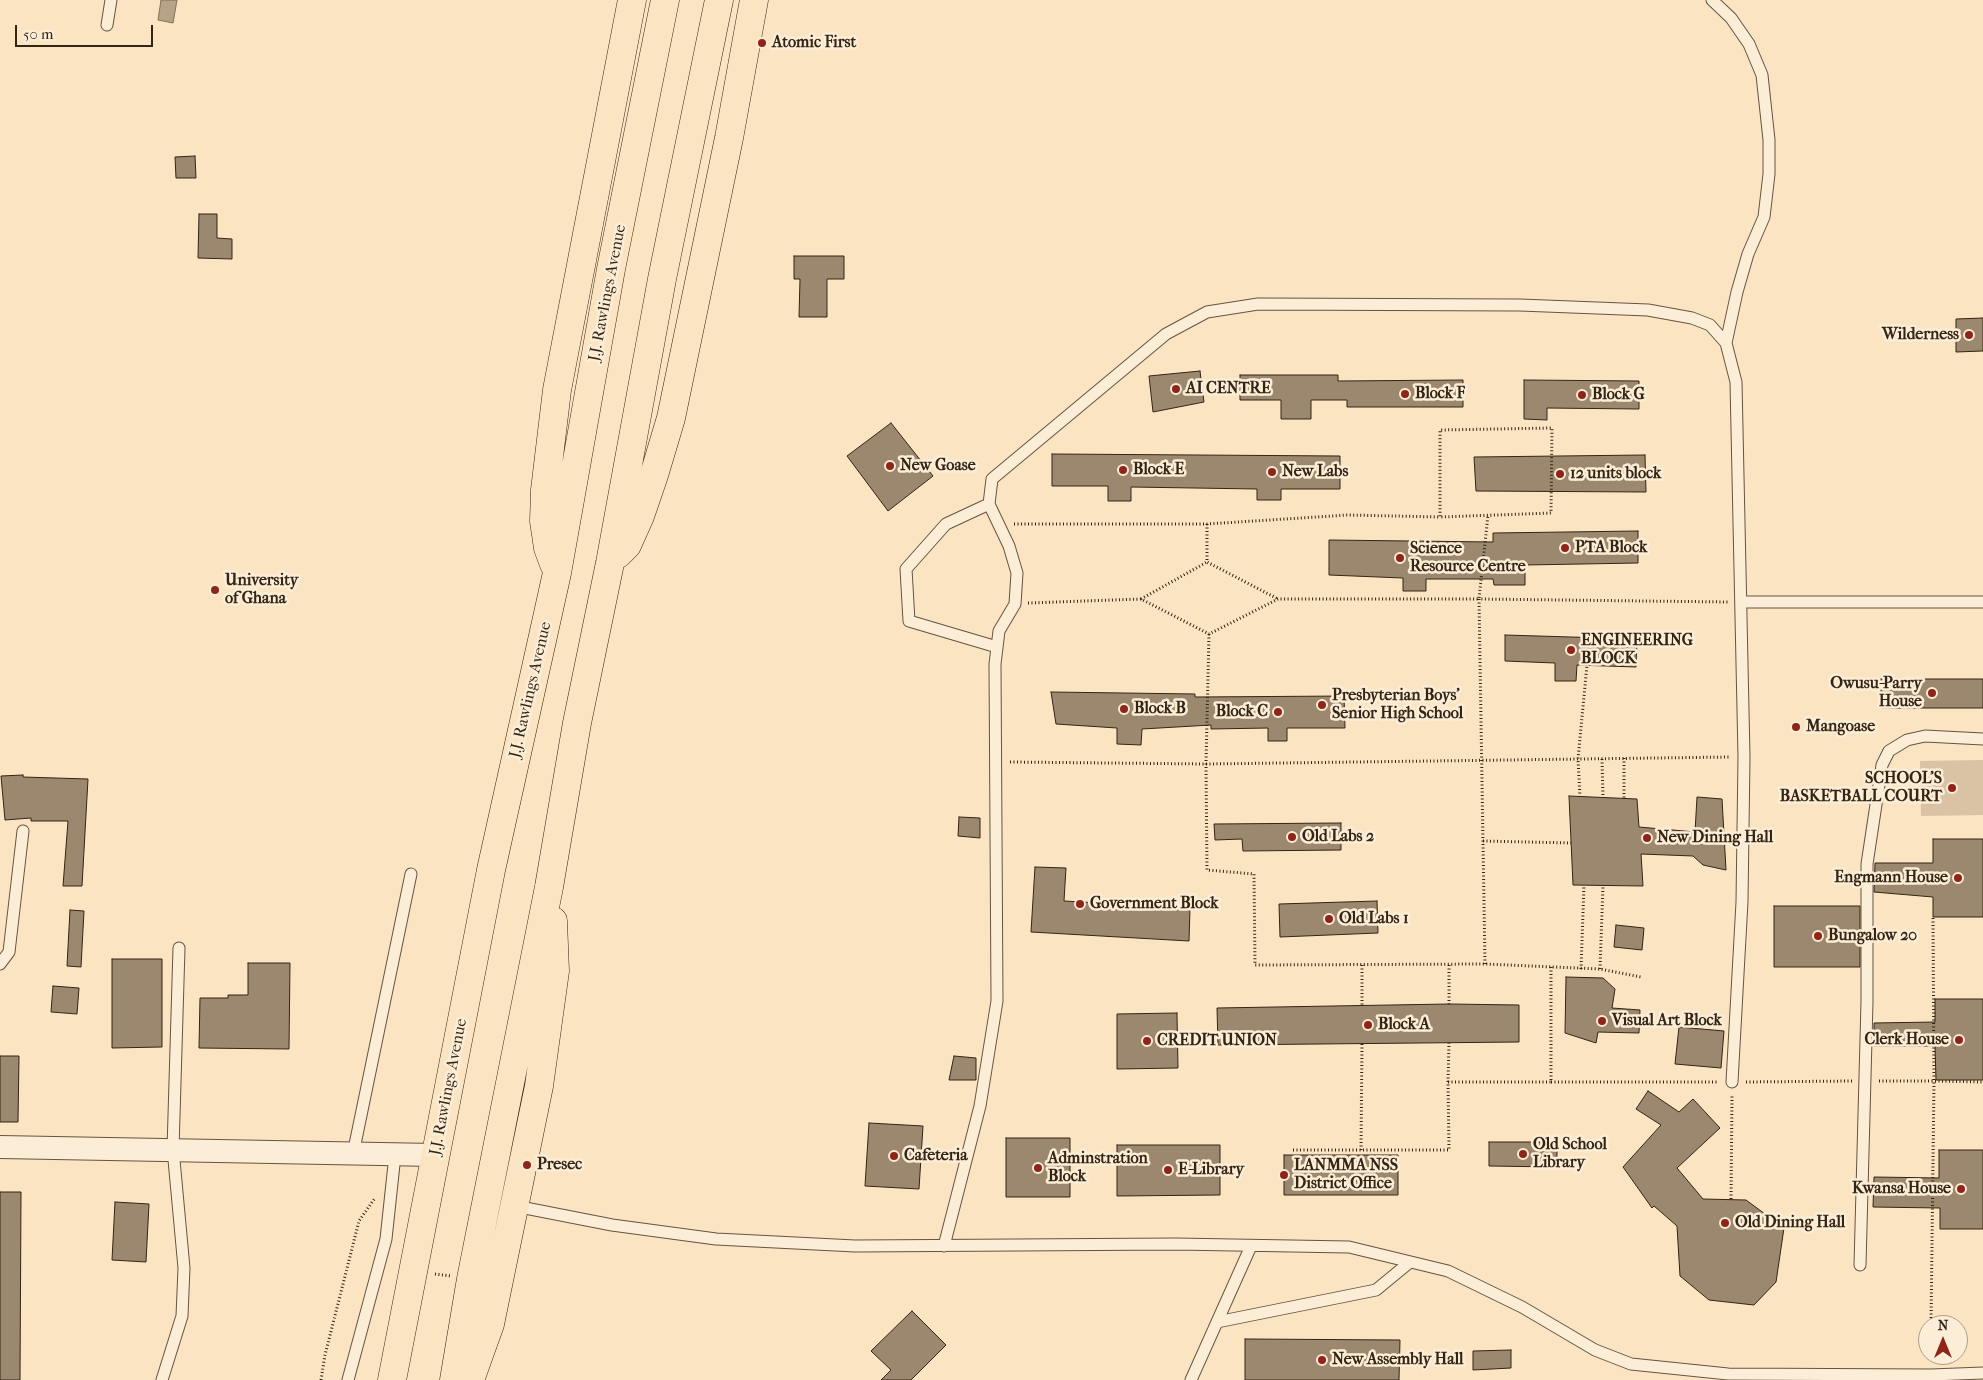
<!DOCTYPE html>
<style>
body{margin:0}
#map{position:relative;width:1983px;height:1380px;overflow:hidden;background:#fbe4c2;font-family:"IM FELL French Canon",serif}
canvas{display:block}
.north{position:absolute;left:1918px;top:1315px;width:50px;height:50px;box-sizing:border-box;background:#fcedd7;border:1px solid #ac9d89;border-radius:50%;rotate:0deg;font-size:14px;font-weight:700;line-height:20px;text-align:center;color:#332414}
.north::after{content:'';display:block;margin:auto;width:18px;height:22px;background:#8f2418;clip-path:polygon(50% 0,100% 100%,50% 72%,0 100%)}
.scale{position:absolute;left:15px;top:25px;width:138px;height:22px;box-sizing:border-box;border:2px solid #332414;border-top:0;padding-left:6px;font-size:15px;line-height:18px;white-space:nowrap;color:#332414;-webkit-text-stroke:4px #fcedd7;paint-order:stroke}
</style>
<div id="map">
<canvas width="1983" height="1380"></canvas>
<div class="north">N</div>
<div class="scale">50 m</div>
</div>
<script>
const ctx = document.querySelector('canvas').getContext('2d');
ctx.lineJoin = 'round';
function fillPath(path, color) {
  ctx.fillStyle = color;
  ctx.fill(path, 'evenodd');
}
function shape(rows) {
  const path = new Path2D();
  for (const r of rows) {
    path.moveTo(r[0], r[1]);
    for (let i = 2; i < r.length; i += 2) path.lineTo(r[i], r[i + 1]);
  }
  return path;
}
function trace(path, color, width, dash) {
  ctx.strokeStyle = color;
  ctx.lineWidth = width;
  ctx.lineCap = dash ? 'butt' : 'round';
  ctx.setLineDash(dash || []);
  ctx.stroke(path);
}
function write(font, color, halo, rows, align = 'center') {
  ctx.font = font + ' "IM FELL French Canon",serif';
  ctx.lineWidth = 5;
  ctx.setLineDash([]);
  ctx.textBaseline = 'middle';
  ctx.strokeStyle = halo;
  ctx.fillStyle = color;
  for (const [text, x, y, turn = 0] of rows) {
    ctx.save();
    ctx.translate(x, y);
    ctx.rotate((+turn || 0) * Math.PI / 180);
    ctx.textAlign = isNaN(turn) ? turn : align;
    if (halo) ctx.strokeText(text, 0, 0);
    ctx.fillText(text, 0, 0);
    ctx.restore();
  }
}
fillPath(shape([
 [1983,760,1983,815,1921,816,1920,761]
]), '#d9c3a4');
const water = shape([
 [161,0,177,0,173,23,158,20,161,0]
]);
fillPath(water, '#b7a387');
trace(water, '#827059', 1);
const building = shape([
 [195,156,196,178,176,178,175,157,195,156],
 [199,214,217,214,217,238,232,239,232,259,198,258,199,214],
 [794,256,844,256,844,279,827,279,827,317,799,317,800,279,794,279,794,256],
 [1983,318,1983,351,1956,352,1956,319,1983,318],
 [1200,371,1204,402,1153,412,1149,376,1200,371],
 [1240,375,1338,375,1338,381,1463,380,1463,407,1347,407,1347,400,1311,400,1311,419,1281,419,1281,400,1240,400,1240,375],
 [1524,380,1639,381,1639,409,1547,408,1547,420,1524,419,1524,380],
 [891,423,933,476,888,511,847,456,891,423],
 [1052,454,1340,456,1340,489,1281,489,1281,500,1257,500,1257,489,1131,487,1131,501,1108,501,1108,486,1052,486,1052,454],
 [1645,455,1646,492,1476,491,1474,457,1645,455],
 [1638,531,1638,563,1525,565,1525,585,1494,585,1493,579,1426,579,1426,591,1403,591,1403,578,1329,575,1329,540,1493,542,1493,533,1638,531],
 [1505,635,1637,639,1636,667,1577,665,1576,681,1555,681,1555,663,1505,661,1505,635],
 [1881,679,1983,679,1983,708,1881,708,1881,679],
 [1051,692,1195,694,1195,697,1344,696,1345,728,1287,728,1287,741,1268,741,1268,728,1211,729,1211,725,1142,729,1141,745,1117,744,1117,728,1056,724,1051,692],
 [23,775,23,777,88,779,82,886,63,886,68,821,31,821,31,818,5,820,1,776,23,775],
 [1569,796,1637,799,1639,827,1695,832,1697,797,1722,799,1726,870,1703,865,1693,856,1641,854,1643,886,1573,885,1569,796],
 [959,817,980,818,980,838,958,836,959,817],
 [1341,823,1341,850,1243,851,1242,839,1215,840,1214,824,1341,823],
 [1933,839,1983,839,1983,917,1933,917,1933,897,1874,892,1875,863,1933,863,1933,839],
 [1035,867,1066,868,1064,901,1190,908,1189,941,1031,932,1035,867],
 [1377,901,1378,933,1280,937,1279,904,1377,901],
 [1774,906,1860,906,1860,967,1774,967,1774,906],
 [70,910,84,911,81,967,67,966,70,910],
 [1616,925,1644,928,1642,950,1614,947,1616,925],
 [112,959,162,959,162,1047,112,1048,112,959],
 [248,963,290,963,289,1049,199,1048,200,998,228,998,228,995,248,995,248,963],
 [1566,977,1603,978,1615,989,1612,1008,1640,1010,1639,1033,1598,1032,1596,1043,1565,1033,1566,977],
 [53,986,79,988,77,1014,51,1012,53,986],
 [1935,999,1983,999,1983,1080,1936,1080,1935,1046,1874,1046,1874,1023,1935,1022,1935,999],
 [1449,1004,1519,1005,1519,1042,1218,1045,1217,1008,1449,1004],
 [1177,1013,1178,1068,1117,1069,1117,1014,1177,1013],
 [1679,1027,1724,1031,1721,1068,1675,1064,1679,1027],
 [0,1056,19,1056,18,1122,0,1122,0,1056],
 [954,1056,976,1058,976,1080,949,1080,954,1056],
 [1648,1091,1679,1112,1693,1099,1720,1128,1677,1168,1703,1199,1746,1200,1784,1228,1776,1282,1754,1305,1709,1300,1680,1276,1677,1226,1654,1206,1652,1208,1623,1167,1661,1125,1636,1109,1648,1091],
 [869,1123,923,1126,919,1189,865,1186,869,1123],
 [1006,1138,1070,1138,1070,1197,1006,1197,1006,1138],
 [1489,1142,1557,1142,1557,1167,1489,1166,1489,1142],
 [1117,1145,1220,1145,1220,1195,1117,1196,1117,1145],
 [1939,1150,1983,1150,1983,1229,1940,1229,1940,1208,1873,1207,1874,1177,1939,1178,1939,1150],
 [1284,1155,1398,1155,1398,1195,1284,1195,1284,1155],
 [0,1192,21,1192,20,1380,0,1380,0,1192],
 [115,1202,149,1204,146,1262,112,1260,115,1202],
 [912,1311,946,1345,911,1380,881,1380,891,1370,871,1351,912,1311],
 [1245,1339,1400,1340,1399,1380,1245,1380,1245,1339],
 [1511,1350,1511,1368,1473,1370,1473,1351,1511,1350]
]);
fillPath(building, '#9b886e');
trace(building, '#332414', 1);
const lane = shape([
 [1712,0,1731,18,1749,44,1762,75,1769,140,1769,174,1764,217,1748,254,1737,292,1726,343],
 [107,25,111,0],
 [989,504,946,524,906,569,909,621,997,647],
 [1741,602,1983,602],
 [0,964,9,952,23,831],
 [353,1154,411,874],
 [515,1206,612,1225,716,1239,855,1246,1176,1244,1349,1247,1448,1271,1522,1307,1595,1350,1631,1364,1728,1374,1931,1375,1983,1373],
 [944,1246,980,1106,997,1001,995,664,999,631,1015,604,1017,573,1009,546,989,504,992,479,1166,334,1207,312,1258,304,1520,305,1648,310,1692,318,1710,325,1726,343,1736,382,1744,757,1742,902,1732,1082],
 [1860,1265,1867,1002,1867,864,1882,765,1889,751,1907,740,1925,736,1983,739],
 [1217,1322,1376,1290,1410,1262],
 [162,1380,182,1316,184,1268,173,1149,179,948],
 [348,1380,386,1239,395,1155],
 [1191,1380,1251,1246]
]);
const street = shape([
 [0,1147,435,1155]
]);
const highway = shape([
 [618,554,627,545,640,516,654,475,671,418,729,138,754,0],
 [554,564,548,548,544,521,545,490,557,390,632,0],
 [392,1380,491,870,557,573,611,269,665,0],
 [454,1380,471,1279,549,887,577,723,610,563,662,279,719,0],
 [470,1380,490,1324,539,1086,555,971,553,921]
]);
trace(lane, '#655440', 13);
trace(street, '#655440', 24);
trace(highway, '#332414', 29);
trace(shape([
 [1014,524,1207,524,1348,515,1440,517,1440,430,1552,428,1551,513,1440,517],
 [1207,524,1207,562,1278,599],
 [1141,599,1207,562],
 [1028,603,1141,599,1209,634,1278,599,1479,599,1488,515],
 [1209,634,1206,764,1207,870,1254,874,1255,965,1485,964,1600,969,1641,977],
 [1624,758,1624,798],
 [1602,759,1603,797],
 [1010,762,1206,764,1731,757],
 [1580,797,1578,759,1587,665],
 [1483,841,1571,843],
 [1485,964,1479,599,1728,602],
 [1362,965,1362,1007],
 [1449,965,1449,1004],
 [1581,969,1584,885],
 [1600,969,1603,886],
 [1879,1081,1934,1081,1933,917],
 [1448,1082,1449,1042],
 [1551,1082,1717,1082],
 [1746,1082,1852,1081],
 [1293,1150,1449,1150,1448,1082,1551,1082,1551,967],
 [1361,1150,1362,1043],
 [1731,1199,1732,1095],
 [435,1274,451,1276],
 [1931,1325,1934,1081,1983,1082],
 [321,1380,325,1355,359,1221,375,1198]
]), '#332414', 3, [1, 2.5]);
trace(lane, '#fcedd7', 11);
trace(street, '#fcedd7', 22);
trace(highway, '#fbe4c2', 28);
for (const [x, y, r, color] of [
 [762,43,5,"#8f2418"],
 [1969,335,5,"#8f2418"],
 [1176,389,5,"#8f2418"],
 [1405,394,5,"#8f2418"],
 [1582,395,5,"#8f2418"],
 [890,466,5,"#8f2418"],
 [1123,470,5,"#8f2418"],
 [1272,472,5,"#8f2418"],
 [1560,474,5,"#8f2418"],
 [1565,548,5,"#8f2418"],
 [1400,558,5,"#8f2418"],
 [215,590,5,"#8f2418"],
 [1571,650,5,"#8f2418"],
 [1932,693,5,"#8f2418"],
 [1322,705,5,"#8f2418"],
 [1124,709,5,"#8f2418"],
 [1278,712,5,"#8f2418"],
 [1796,727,5,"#8f2418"],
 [1952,788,5,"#8f2418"],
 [1292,837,5,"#8f2418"],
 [1647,838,5,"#8f2418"],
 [1958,878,5,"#8f2418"],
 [1080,904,5,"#8f2418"],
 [1329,919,5,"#8f2418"],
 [1818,936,5,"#8f2418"],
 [1602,1021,5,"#8f2418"],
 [1368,1025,5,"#8f2418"],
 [1959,1040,5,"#8f2418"],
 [1147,1041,5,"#8f2418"],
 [1523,1154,5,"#8f2418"],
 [894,1156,5,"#8f2418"],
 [527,1165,5,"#8f2418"],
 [1038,1168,5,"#8f2418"],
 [1168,1170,5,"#8f2418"],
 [1284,1175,5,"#8f2418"],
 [1961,1189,5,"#8f2418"],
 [1725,1223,5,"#8f2418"],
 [1322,1360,5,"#8f2418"]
]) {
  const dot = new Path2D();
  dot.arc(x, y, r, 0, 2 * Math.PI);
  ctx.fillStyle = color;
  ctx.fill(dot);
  trace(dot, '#fcedd7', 2);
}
write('bold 16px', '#332414', '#fcedd7', [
 ["Atomic First",772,43],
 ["Wilderness",1959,335,"right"],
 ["AI CENTRE",1186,389],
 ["Block F",1415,394],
 ["Block G",1592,395],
 ["New Goase",900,466],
 ["Block E",1133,470],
 ["New Labs",1282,472],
 ["12 units block",1570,474],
 ["PTA Block",1575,548],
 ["Science",1410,549],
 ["Resource Centre",1410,567],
 ["University",225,581],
 ["of Ghana",225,599],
 ["ENGINEERING",1581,641],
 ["BLOCK",1581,659],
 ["Owusu-Parry",1922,684,"right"],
 ["House",1922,702,"right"],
 ["Presbyterian Boys'",1332,696],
 ["Senior High School",1332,714],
 ["Block B",1134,709],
 ["Block C",1268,712,"right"],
 ["Mangoase",1806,727],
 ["SCHOOL'S",1942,779,"right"],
 ["BASKETBALL COURT",1942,797,"right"],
 ["Old Labs 2",1302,837],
 ["New Dining Hall",1657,838],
 ["Engmann House",1948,878,"right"],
 ["Government Block",1090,904],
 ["Old Labs 1",1339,919],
 ["Bungalow 20",1828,936],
 ["Visual Art Block",1612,1021],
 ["Block A",1378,1025],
 ["Clerk House",1949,1040,"right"],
 ["CREDIT UNION",1157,1041],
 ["Old School",1533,1145],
 ["Library",1533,1163],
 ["Cafeteria",904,1156],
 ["Adminstration",1048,1159],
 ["Block",1048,1177],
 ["Presec",537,1165],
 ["LANMMA NSS",1294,1166],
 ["District Office",1294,1184],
 ["E-Library",1178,1170],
 ["Kwansa House",1951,1189,"right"],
 ["Old Dining Hall",1735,1223],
 ["New Assembly Hall",1332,1360]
], 'left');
write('16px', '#332414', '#fcedd7', [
 ["J.J. Rawlings Avenue",608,293,-79],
 ["J.J. Rawlings Avenue",531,690,-77],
 ["J.J. Rawlings Avenue",449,1087,-79]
]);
</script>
